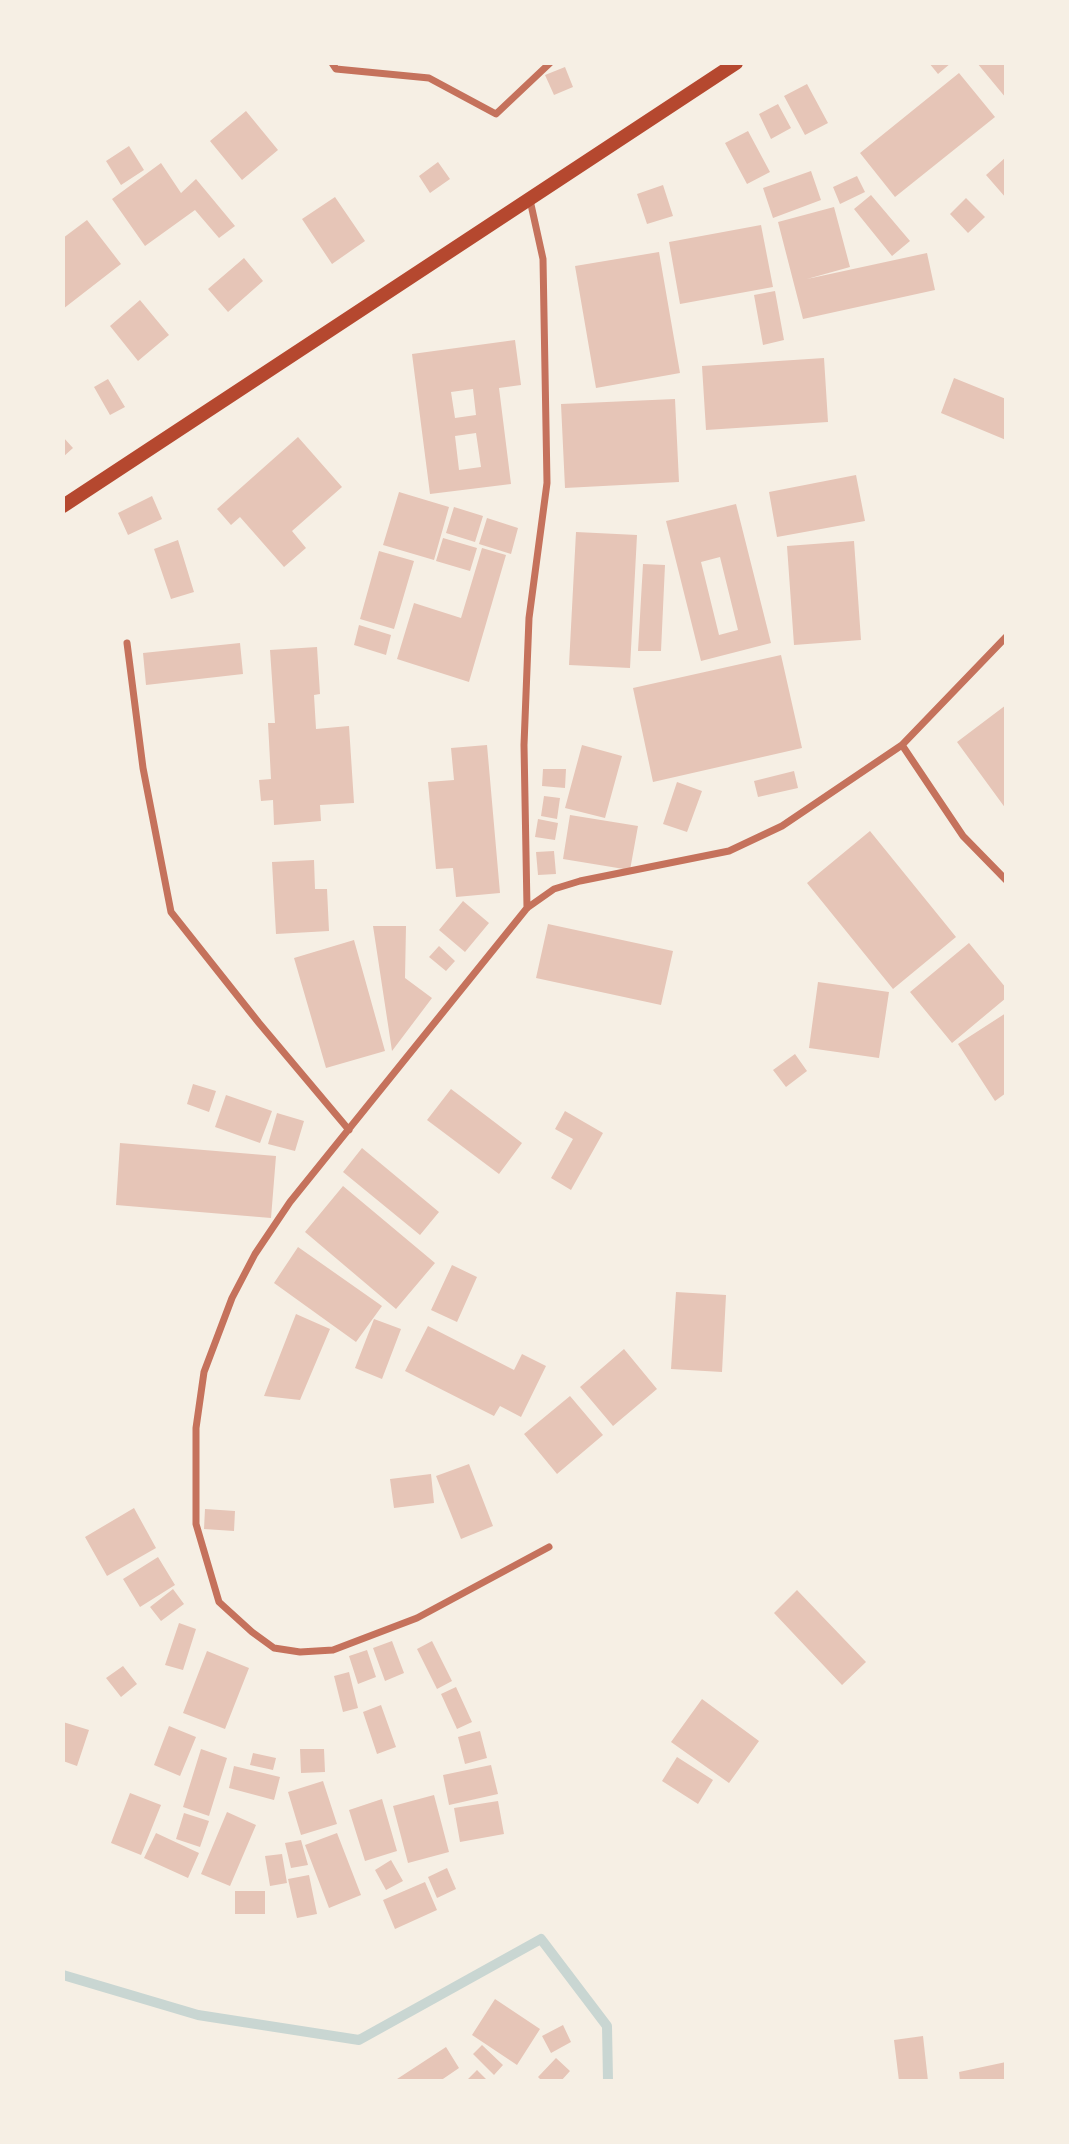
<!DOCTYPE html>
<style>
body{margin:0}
#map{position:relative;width:1069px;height:2144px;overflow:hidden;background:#f6efe4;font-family:Commissioner,sans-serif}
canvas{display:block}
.frame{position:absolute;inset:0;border:65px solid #f6efe4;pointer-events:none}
</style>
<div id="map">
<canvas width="1069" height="2144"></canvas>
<div class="frame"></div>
</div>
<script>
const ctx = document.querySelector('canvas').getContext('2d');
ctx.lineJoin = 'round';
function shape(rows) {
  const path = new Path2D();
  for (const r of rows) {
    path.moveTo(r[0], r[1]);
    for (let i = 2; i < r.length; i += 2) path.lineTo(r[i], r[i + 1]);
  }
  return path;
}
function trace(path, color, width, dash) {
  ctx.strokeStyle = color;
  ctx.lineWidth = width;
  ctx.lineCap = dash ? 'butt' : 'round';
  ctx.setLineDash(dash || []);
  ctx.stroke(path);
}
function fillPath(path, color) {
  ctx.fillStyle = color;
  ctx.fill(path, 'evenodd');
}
trace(shape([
 [63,1975,198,2015,359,2040,541,1939,607,2026,608,2081]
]), '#c9d6d2', 10);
fillPath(shape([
 [929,63,951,63,938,74],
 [977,63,1006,63,1006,98],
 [565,67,573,87,554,95,545,75],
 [959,73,995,117,895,197,860,153],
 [807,84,828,123,805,135,784,96],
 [778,104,791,128,771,139,759,114],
 [246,111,278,150,242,180,210,141],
 [748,131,770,172,747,184,725,143],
 [129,146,144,170,121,185,106,161],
 [1006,157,1006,198,986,175],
 [438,162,450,179,430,193,419,176],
 [161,163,181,193,196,179,235,226,219,238,195,210,145,246,112,199],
 [811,171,821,200,773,218,763,188],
 [857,176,865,192,840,204,833,187],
 [663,185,673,216,647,224,637,194],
 [871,195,910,241,892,256,854,209],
 [335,197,365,241,332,264,302,219],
 [966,198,985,217,968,233,950,214],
 [834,207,850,267,807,279,927,253,935,290,803,319,778,222],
 [87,220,121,264,63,309,63,238],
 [761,225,773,287,680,304,669,242],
 [659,252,680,373,596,388,575,266],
 [244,258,263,281,228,312,208,289],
 [775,291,784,340,763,345,754,295],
 [140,300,169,335,138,361,110,326],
 [515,340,521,385,499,388,511,484,430,494,412,354],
 [473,389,476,415,455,418,451,392],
 [476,433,481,467,459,470,455,436],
 [824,358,828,422,706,430,702,366],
 [954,378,1006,399,1006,440,941,413],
 [108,379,125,407,110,415,94,387],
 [675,399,679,482,565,488,561,404],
 [63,437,73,448,63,457],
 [298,437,342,487,292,531,306,548,284,567,240,517,231,525,217,509],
 [856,475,865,521,777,537,769,492],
 [399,492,449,507,434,560,383,545],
 [152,496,162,519,128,535,118,513],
 [736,504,771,643,701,661,666,521],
 [720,557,738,630,719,635,701,562],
 [454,507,483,516,475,542,446,533],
 [487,518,518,528,511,554,479,544],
 [576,532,637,535,630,668,569,665],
 [443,538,477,548,470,571,436,561],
 [178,540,194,592,171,599,154,549],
 [854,541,861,640,794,645,787,546],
 [482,548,506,555,469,682,397,659,414,603,461,618],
 [379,551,414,561,394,629,360,619],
 [643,564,665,565,661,651,638,651],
 [359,625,391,635,386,655,354,645],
 [240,643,243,674,146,685,143,653],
 [317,647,320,694,314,695,316,729,349,726,354,803,320,805,321,821,274,825,273,800,261,801,259,780,271,779,268,723,275,723,270,650],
 [781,655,802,748,653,782,633,688],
 [1006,705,1006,809,957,742],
 [487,745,500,893,456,897,453,868,436,869,428,782,454,780,451,748],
 [582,745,622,756,605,818,565,808],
 [543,769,566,769,565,788,542,786],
 [794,771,798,788,758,797,754,781],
 [677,782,702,791,687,832,663,824],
 [544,796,560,798,557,819,541,816],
 [570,815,638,826,630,870,563,859],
 [538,819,558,823,555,840,535,837],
 [870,831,956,937,893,989,807,883],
 [554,851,556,874,538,875,536,852],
 [314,860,315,889,327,889,329,931,276,934,272,862],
 [463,901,489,923,465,952,439,930],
 [548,924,673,951,661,1005,536,978],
 [373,926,406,926,405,978,432,998,392,1051],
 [354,940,385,1051,326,1068,294,958],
 [969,943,1006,988,1006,998,952,1043,910,992],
 [439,946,455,961,446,971,429,957],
 [818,982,889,992,879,1058,809,1048],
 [1006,1013,1006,1093,995,1101,958,1044],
 [795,1054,807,1071,786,1087,773,1070],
 [193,1084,216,1091,209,1112,187,1104],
 [451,1089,522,1143,499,1174,427,1120],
 [226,1095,272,1111,260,1143,215,1127],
 [565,1111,603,1133,571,1190,551,1178,573,1139,555,1129],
 [277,1113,304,1121,295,1151,268,1144],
 [120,1143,276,1156,271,1218,116,1205],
 [362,1148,439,1212,420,1235,343,1172],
 [343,1186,435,1263,396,1309,305,1232],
 [298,1247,382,1306,356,1342,274,1283],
 [452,1265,477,1277,457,1322,431,1310],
 [676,1292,726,1295,722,1372,671,1369],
 [296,1314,330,1329,300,1400,264,1396],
 [374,1319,401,1329,382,1379,355,1368],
 [428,1326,514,1370,522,1354,546,1366,521,1417,500,1406,494,1416,405,1371],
 [624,1349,657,1389,613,1426,580,1387],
 [570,1396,603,1435,557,1474,524,1434],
 [469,1464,493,1526,461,1539,436,1476],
 [431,1474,434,1503,394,1508,390,1479],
 [134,1508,156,1548,107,1576,85,1537],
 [205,1509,235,1511,234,1531,204,1529],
 [158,1557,175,1585,140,1607,123,1579],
 [173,1589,184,1604,161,1621,150,1607],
 [797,1590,866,1662,842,1685,774,1613],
 [179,1623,196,1629,183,1670,165,1665],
 [392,1641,404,1673,385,1681,373,1648],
 [432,1641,452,1681,437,1689,417,1649],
 [367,1650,376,1677,358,1684,349,1656],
 [207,1651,249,1668,225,1729,183,1713],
 [123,1666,137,1684,121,1697,106,1678],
 [349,1672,358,1708,343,1712,334,1676],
 [456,1687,472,1722,457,1729,441,1694],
 [702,1699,759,1741,729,1783,671,1742],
 [381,1705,396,1747,377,1754,363,1712],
 [63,1722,89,1730,77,1766,63,1761],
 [169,1726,196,1737,180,1776,154,1765],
 [480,1731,487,1758,465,1764,458,1737],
 [201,1749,227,1758,209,1816,183,1807],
 [300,1749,324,1749,325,1772,301,1773],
 [253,1753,276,1758,273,1770,250,1765],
 [677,1757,713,1780,698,1804,662,1781],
 [491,1765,498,1794,449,1805,443,1775],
 [234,1766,280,1777,274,1800,229,1788],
 [323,1781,337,1824,301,1835,288,1792],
 [130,1793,161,1805,141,1855,111,1843],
 [434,1795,449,1852,408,1863,393,1806],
 [382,1799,397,1851,365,1861,349,1810],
 [498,1801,504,1834,460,1842,454,1808],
 [227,1812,256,1825,230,1886,201,1874],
 [184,1813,209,1821,200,1847,176,1839],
 [156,1833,199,1853,188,1878,144,1858],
 [337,1833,361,1895,329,1908,305,1845],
 [301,1840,308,1865,291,1868,285,1843],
 [282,1854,287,1883,270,1886,265,1856],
 [391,1860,403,1881,386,1890,375,1870],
 [447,1868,456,1889,437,1898,428,1877],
 [309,1875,317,1914,297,1918,288,1879],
 [425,1882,437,1910,395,1929,383,1900],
 [235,1891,265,1891,265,1914,235,1914],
 [495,1999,540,2029,517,2065,472,2035],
 [563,2025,571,2042,551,2053,542,2036],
 [923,2036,928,2081,899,2081,894,2040],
 [482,2045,503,2065,494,2075,473,2054],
 [446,2047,459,2068,440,2081,394,2081],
 [556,2058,570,2071,561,2081,542,2081,538,2077],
 [1006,2062,1006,2081,960,2081,959,2072],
 [477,2070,488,2081,466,2081]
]), '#e6c5b7');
trace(shape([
 [332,63,336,69,429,78,496,114,550,63],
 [127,643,143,768,171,912,259,1023,349,1130],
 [902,745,963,836,1006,880],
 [527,908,524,745,529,618,547,483,543,259,530,200],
 [549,1547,417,1618,333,1650,300,1652,274,1648,252,1632,219,1602,196,1524,196,1428,204,1372,232,1298,255,1254,290,1202,527,908,554,889,580,881,729,851,782,826,902,745,1006,637]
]), '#c5725c', 7);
trace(shape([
 [63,506,736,63]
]), '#b5482f', 14);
</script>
